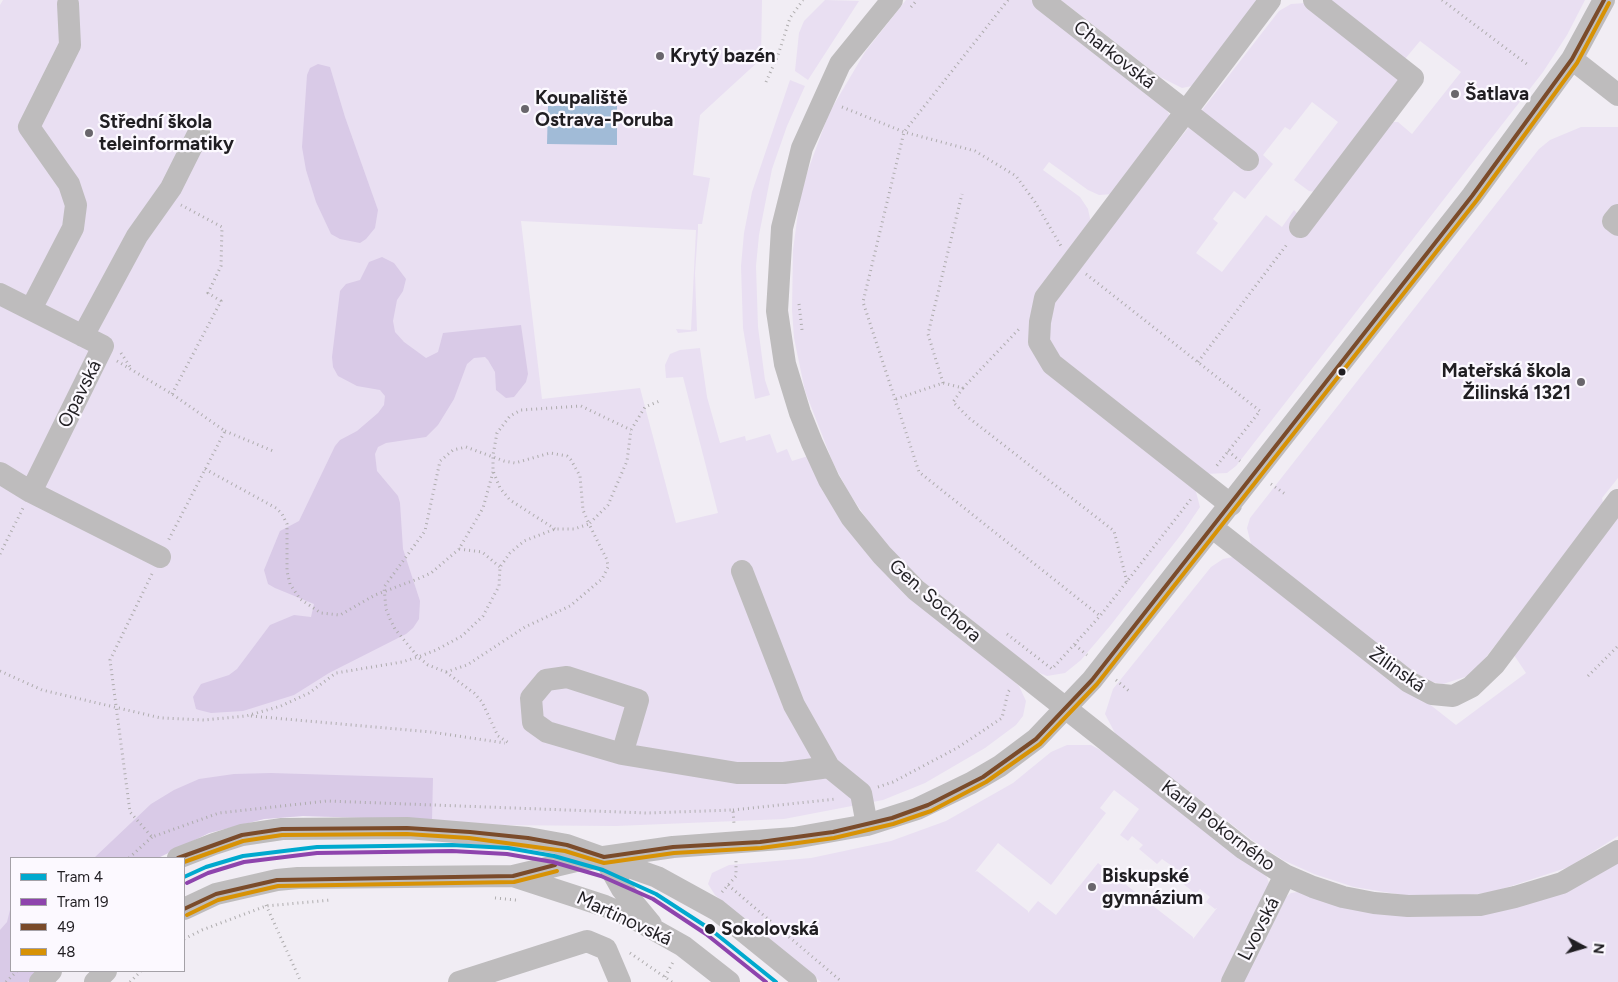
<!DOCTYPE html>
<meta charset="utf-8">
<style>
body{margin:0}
#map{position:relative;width:1618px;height:982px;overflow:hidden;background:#f1edf4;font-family:Figtree,sans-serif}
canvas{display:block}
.legend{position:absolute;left:10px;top:857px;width:175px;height:115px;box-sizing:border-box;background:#fcf9ff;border:1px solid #a4a1a7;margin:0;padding:6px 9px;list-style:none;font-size:15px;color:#201e22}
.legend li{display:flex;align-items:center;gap:10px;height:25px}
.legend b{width:25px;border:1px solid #a4a1a7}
.north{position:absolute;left:1558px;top:922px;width:50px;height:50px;-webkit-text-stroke:4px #fcf9ff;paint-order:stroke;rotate:96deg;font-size:14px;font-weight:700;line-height:20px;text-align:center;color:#201e22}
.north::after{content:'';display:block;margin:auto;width:18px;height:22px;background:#201e22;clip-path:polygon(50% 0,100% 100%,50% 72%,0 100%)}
</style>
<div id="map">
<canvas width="1618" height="982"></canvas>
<ul class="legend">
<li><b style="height:6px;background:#00a9ce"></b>Tram 4</li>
<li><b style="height:6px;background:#8e44ad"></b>Tram 19</li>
<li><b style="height:6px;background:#7a4b2a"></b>49</li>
<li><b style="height:6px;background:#d79205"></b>48</li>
</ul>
<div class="north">N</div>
</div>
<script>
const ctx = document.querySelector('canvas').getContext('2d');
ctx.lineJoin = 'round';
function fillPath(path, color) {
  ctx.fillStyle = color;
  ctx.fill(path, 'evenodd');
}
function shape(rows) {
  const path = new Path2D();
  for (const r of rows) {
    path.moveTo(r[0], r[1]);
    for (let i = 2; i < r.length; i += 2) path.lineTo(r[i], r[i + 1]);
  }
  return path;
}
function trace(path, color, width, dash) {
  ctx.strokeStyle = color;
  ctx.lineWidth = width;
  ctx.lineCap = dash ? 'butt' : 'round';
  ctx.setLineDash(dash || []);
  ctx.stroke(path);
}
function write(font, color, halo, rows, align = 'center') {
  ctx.font = font + ' Figtree,sans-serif';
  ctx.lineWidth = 4.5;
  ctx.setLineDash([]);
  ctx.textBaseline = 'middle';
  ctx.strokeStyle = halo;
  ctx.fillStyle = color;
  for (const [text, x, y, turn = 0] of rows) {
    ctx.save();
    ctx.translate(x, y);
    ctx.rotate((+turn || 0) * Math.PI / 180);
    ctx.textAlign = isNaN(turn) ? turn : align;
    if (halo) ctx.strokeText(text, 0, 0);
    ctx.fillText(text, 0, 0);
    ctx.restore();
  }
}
fillPath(shape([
 [3,0,762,0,761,59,700,115,693,175,710,178,702,224,698,224,698,230,695,273,697,331,678,333,676,329,691,330,696,230,521,221,542,399,640,388,676,523,718,513,683,377,666,378,665,365,670,354,680,350,700,348,707,397,720,443,745,436,746,441,770,434,777,453,787,449,792,461,808,456,814,470,1019,686,1026,701,1023,716,1016,725,985,748,925,783,883,800,784,819,616,826,489,825,432,820,303,816,264,819,209,833,158,858,11,858,11,971,28,982,0,982,0,5],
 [825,0,859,1,808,80,795,71,799,33,804,21],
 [906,0,1034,0,1160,98,1169,114,1169,124,1113,194,1099,195,1088,190,1049,162,1043,170,1080,197,1088,209,1091,223,1034,347,1195,488,1200,507,1183,532,1110,626,1081,660,1065,673,1047,676,1032,670,939,597,881,540,849,493,833,463,805,391,794,338,792,310,793,250,800,198,807,173,829,113,865,52],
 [1061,0,1266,0,1192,86,1182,88,1160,77],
 [1329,0,1585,0,1567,35,1543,72,1236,466,1227,473,1205,474,1061,362,1046,332,1053,302,1279,11,1291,4,1306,3,1401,78,1315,192,1309,191,1294,180,1338,122,1312,102,1290,130,1285,127,1263,155,1273,164,1245,199,1234,191,1213,219,1218,223,1196,253,1222,272,1266,215,1282,227,1294,210,1299,215,1393,122,1398,122,1412,134,1461,72,1420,41,1405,59],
 [790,80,805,86,787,126,772,169,759,235,756,266,758,327,765,380,770,395,755,399,743,328,741,266,744,233,752,192],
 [1581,127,1618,127,1618,478,1602,498,1604,507,1479,666,1468,676,1443,684,1426,681,1252,548,1247,528,1250,518,1539,149,1550,140],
 [1618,511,1618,836,1569,867,1493,892,1462,896,1409,896,1354,887,1314,874,1283,860,1252,840,1116,735,1105,714,1113,689,1211,567,1223,559,1233,557,1252,565,1456,725,1526,673,1514,655],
 [1067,745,1091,745,1113,757,1266,875,1269,883,1226,982,821,982,715,895,708,884,712,873,729,865,811,858,891,841,946,821,1013,783,1051,752],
 [1114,790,1139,809,1120,835,1128,841,1132,836,1143,845,1139,849,1157,864,1162,859,1182,873,1178,880,1196,894,1200,889,1210,897,1206,902,1215,909,1217,908,1193,939,1193,937,1098,863,1056,915,1038,901,1028,913,1028,911,977,871,975,872,998,843,1051,885,1106,813,1100,808],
 [1618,858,1618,982,1243,982,1286,897,1291,893,1305,891,1409,915]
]), '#e9dff2');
fillPath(shape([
 [318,64,330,67,345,117,378,210,375,228,366,239,360,243,340,239,331,234,316,202,306,170,302,147,307,75,310,68],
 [382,257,394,263,406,279,403,291,397,300,393,321,395,332,404,342,426,358,438,352,443,333,521,325,528,374,526,382,514,397,506,398,496,390,495,372,488,360,485,357,474,358,467,364,454,399,438,425,426,437,386,443,378,447,375,454,377,471,398,496,400,503,403,549,420,601,419,619,413,628,406,634,329,673,294,695,243,711,211,713,199,710,196,709,193,697,201,684,229,675,237,669,270,625,294,615,311,617,314,604,275,588,268,584,264,570,280,531,299,521,335,446,340,440,357,431,378,413,384,405,385,396,380,390,357,386,338,376,333,367,332,357,340,291,346,284,360,280,369,262],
 [271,773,433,778,432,820,303,816,264,819,209,833,158,858,94,858,151,804,174,790,199,779,234,774],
 [11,906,11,971,39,971,28,982,0,982,0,930,7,922]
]), '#d9cae7');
fillPath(shape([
 [548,106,617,106,617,145,547,144]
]), '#a1bbd7');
trace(shape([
 [1008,0,904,132,863,302,919,472,1100,616],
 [1442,0,1528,65],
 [911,7,917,0],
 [766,82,778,55,790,18,803,0],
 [842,107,904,132,975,151,1016,176,1035,202,1061,246],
 [1086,274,1260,411,1215,468],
 [799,304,802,330],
 [121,353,131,368],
 [117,361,172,394,225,431,168,541],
 [1198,362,1288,243],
 [943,383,928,334,962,194],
 [963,388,953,402,969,418,1114,531,1127,582],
 [172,394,221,301,208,293,221,266,222,227,181,205],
 [896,399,943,383,963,388,1019,329],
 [225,431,273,451],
 [1228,451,1240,461],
 [205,469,276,508,282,514,287,524,287,571,290,584,300,599,321,613,340,615,375,595,420,578,431,573,459,549],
 [493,472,483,508,459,549,482,552,500,567],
 [1271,484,1285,494],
 [555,529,510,500,500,488,493,471,493,455,497,433,510,416,521,410,581,406,631,430],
 [0,554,23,508],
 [152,574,110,660,130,812,152,837,219,813,327,801,647,813,733,810,734,824],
 [1007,634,1052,669,1100,616,1191,499],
 [1075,645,1087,655],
 [0,671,42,690,161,718,204,720,246,716,281,706,309,693,336,673,402,662,418,657,428,665,446,672,474,693,482,702,498,736,509,743],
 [446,672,467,665,525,627,570,606,602,579,608,567,607,560,589,524,574,529,555,529,524,541,510,553,500,567,499,586,483,616,462,636,436,650,418,657,395,629,390,619,386,609,384,587,425,531,440,461,453,450,466,447,504,461,515,463,550,453,567,456,571,460,580,476,583,510,589,524,608,505,627,461,631,430,645,407,662,400],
 [1588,676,1618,646],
 [1116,680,1129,691],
 [251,716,431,732,505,743],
 [878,787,893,782,957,748,1002,718,1008,692,1011,688],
 [733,810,836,799],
 [129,858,152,837],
 [728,885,842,982],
 [722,892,736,876,736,860],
 [495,898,516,900],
 [266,905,301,982],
 [184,939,202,930,266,906,331,900],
 [630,953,672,982],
 [665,977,673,962],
 [6,982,17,971],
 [130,982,141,971]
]), '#aeacad', 3, [1, 4]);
trace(shape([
 [892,0,840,64,802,148,782,228,777,311,785,364,800,413,812,443,829,480,851,517,882,555,916,590,1244,849,1285,875,1313,887,1343,897,1374,903,1408,906,1480,905,1515,897,1562,883,1618,851],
 [1043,0,1248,160],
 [1572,59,1618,95],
 [1618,215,1613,221,1618,225],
 [1300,227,1413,78,1314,0],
 [0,294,103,346,31,492],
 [31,309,73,228,76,205,69,184,29,127,70,45,68,4],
 [83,336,137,236,171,188,199,132],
 [0,473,31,492,160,557],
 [1231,505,1052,364,1039,342,1040,322,1045,298,1270,0],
 [1213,528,1409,682,1432,694,1453,696,1471,687,1495,664,1618,500],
 [742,571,794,705,829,767,861,793,867,825],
 [622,754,638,700,567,677,546,680,531,698,533,722,547,732,622,754,737,773,784,773,829,767],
 [604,857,622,889,651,924],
 [178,858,214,844,242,835,282,829,407,828,528,838,567,845,657,877,717,910,806,982],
 [513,876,576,861,673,847,794,838,867,825,917,809,971,783,1000,766,1036,739,1092,680,1472,196,1572,59,1604,0],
 [184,909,216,894,277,880,298,878,513,876,605,906,633,918,683,946,729,982],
 [40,982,51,971],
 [95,982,106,971],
 [459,982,587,941,606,949,620,982],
 [1232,982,1285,875]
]), '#bebcbd', 22);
trace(shape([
 [178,858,242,835,282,829,407,828,470,832,528,838,567,845,604,857,673,847,760,842,833,832,892,818,928,805,983,777,1036,739,1092,680,1472,196,1572,59,1604,0],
 [184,909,216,894,277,880,513,876,555,865]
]), '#7a4b2a', 4);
trace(shape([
 [184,862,243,841,282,835,407,834,469,838,565,851,604,863,674,853,761,848,834,838,893,824,931,811,986,782,1040,744,1097,684,1477,200,1577,63,1609,3],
 [187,915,218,900,278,886,514,882,557,871]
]), '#d79205', 4);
trace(shape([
 [184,877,206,867,243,856,317,847,452,845,508,848,554,856,603,870,656,894,710,929,776,982]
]), '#00a9ce', 4);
trace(shape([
 [187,883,208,873,244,862,317,853,452,851,507,854,553,862,601,876,653,899,706,934,766,982]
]), '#8e44ad', 4);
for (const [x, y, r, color] of [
 [660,56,5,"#69666c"],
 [1455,94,5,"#69666c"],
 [525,109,5,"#69666c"],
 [89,133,5,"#69666c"],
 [1342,372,4.5,"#201e22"],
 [1581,382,5,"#69666c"],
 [1092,887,5,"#69666c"],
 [710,929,6,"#201e22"]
]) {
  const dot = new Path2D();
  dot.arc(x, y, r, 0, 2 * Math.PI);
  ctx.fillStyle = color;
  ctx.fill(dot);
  trace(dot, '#fcf9ff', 2);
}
write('19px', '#201e22', '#fcf9ff', [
 ["Charkovská",1114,55,38],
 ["Opavská",80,394,-63],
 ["Gen. Sochora",935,601,41],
 ["Žilinská",1397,670,35],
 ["Karla Pokorného",1218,826,37],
 ["Martinovská",624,919,25],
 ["Lvovská",1259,929,-63]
]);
write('bold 19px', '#201e22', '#fcf9ff', [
 ["Krytý bazén",670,56],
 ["Šatlava",1465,94],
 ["Koupaliště",535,98],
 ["Ostrava-Poruba",535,120],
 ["Střední škola",99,122],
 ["teleinformatiky",99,144],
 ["Mateřská škola",1571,371,"right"],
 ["Žilinská 1321",1571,393,"right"],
 ["Biskupské",1102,876],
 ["gymnázium",1102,898]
], 'left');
write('bold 19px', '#201e22', '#fcf9ff', [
 ["Sokolovská",721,929]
], 'left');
</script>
